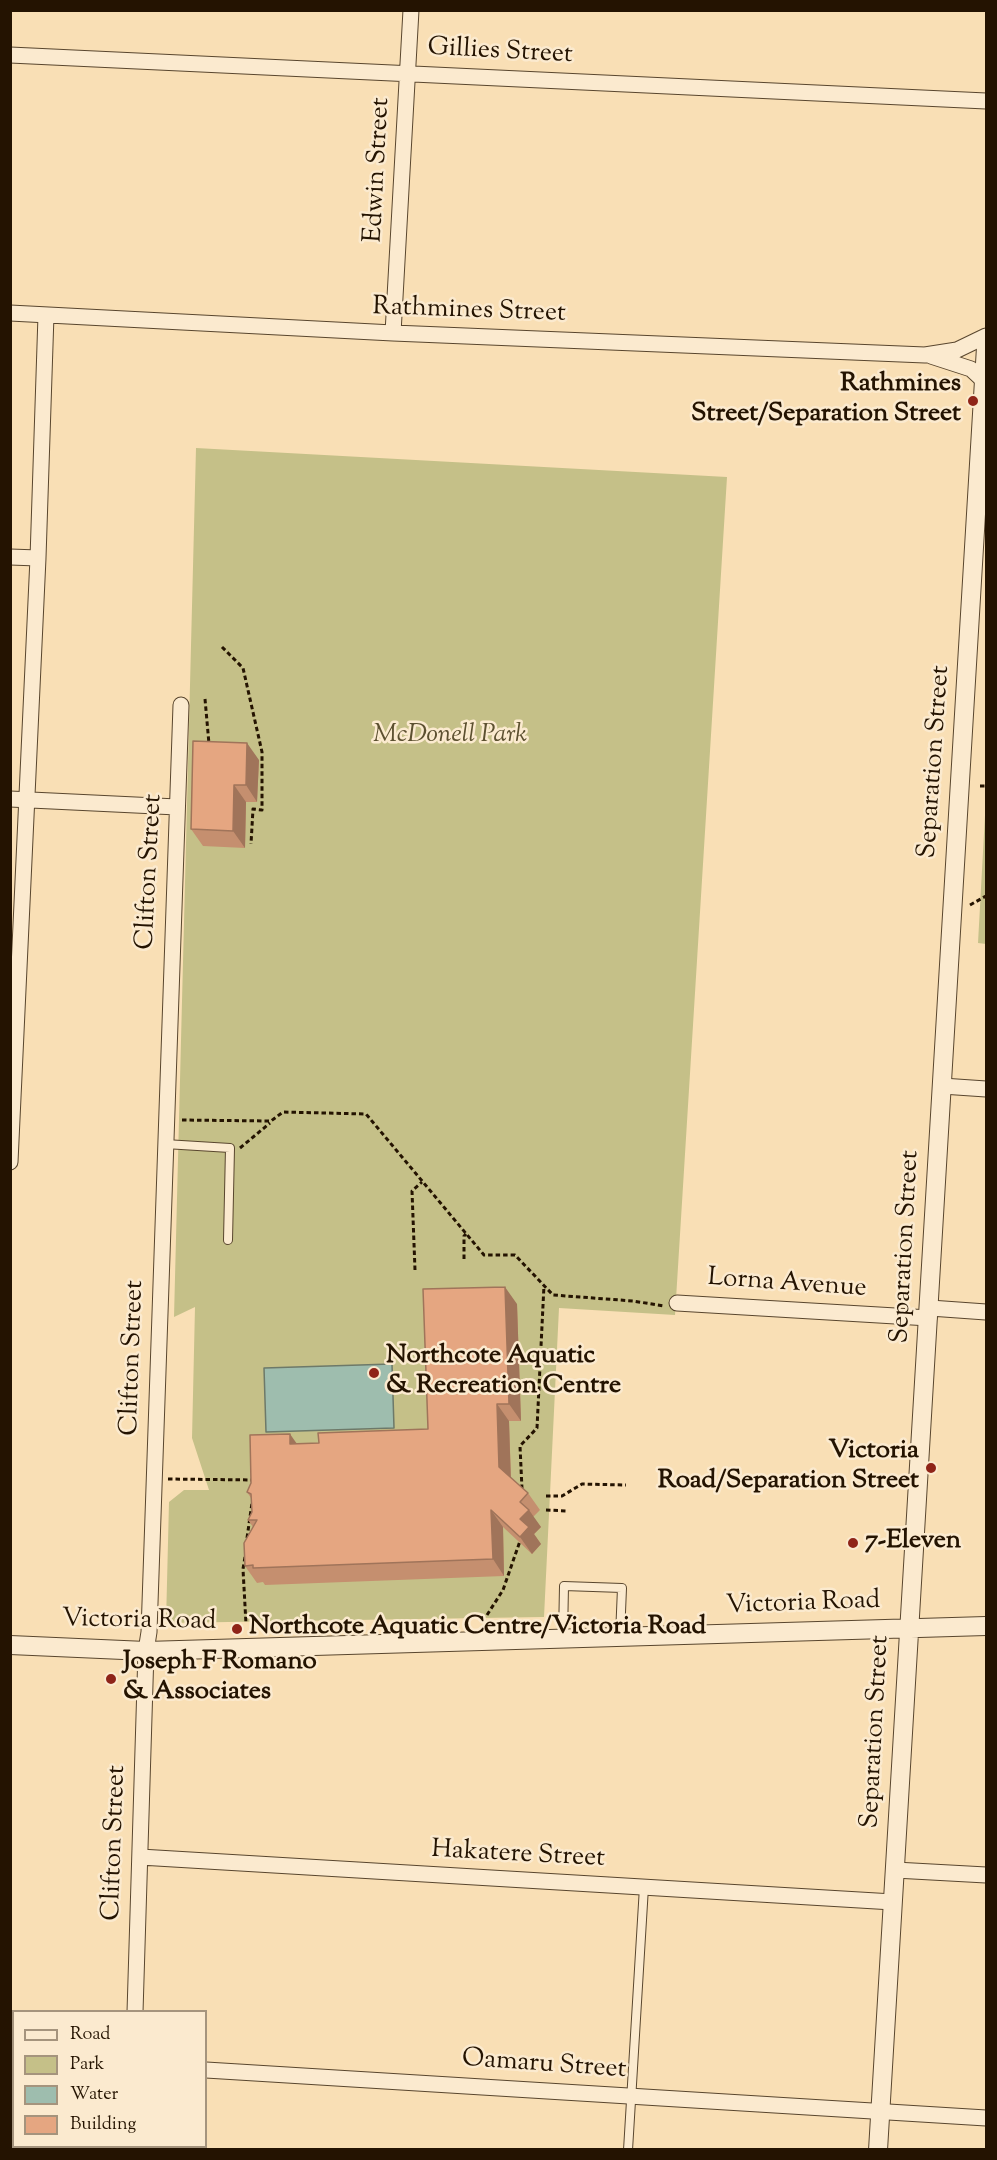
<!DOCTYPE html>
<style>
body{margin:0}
#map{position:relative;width:997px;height:2160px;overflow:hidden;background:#f9dfb5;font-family:"Sorts Mill Goudy",serif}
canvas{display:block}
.frame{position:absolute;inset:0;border:12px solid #241301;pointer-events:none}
.legend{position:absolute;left:12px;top:2010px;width:195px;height:138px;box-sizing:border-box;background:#fbeacf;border:2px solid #a5947d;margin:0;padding:8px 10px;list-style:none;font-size:18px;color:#241301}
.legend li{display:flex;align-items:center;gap:12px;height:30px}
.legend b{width:30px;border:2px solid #a5947d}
</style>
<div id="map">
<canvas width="997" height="2160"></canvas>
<div class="frame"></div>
<ul class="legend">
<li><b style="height:8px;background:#fbeacf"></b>Road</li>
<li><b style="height:16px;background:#c5c088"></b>Park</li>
<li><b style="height:16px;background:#9ebdae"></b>Water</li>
<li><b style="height:16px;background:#e5a681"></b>Building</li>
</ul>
</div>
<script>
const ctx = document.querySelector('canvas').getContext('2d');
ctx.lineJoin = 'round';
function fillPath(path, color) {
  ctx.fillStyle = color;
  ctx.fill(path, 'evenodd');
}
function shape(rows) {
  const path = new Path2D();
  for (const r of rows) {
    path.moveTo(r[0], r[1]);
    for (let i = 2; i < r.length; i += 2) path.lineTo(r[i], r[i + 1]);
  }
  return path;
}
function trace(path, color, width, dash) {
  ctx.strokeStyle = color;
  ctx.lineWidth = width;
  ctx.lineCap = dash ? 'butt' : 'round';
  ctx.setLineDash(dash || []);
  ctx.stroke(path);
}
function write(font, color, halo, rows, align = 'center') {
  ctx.font = font + ' "Sorts Mill Goudy",serif';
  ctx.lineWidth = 5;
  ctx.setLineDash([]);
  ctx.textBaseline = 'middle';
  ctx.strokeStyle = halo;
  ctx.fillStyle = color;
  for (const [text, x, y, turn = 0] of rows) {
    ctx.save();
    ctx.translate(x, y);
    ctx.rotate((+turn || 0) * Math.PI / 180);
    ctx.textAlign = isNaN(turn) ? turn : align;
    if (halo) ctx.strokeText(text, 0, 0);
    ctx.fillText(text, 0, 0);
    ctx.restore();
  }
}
fillPath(shape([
 [196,448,727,477,675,1315,559,1308,544,1617,166,1623,169,1502,184,1490,209,1490,192,1438,195,1307,174,1317],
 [986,797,986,944,978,943]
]), '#c5c088');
const water = shape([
 [392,1364,394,1428,266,1432,264,1368,392,1364]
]);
fillPath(water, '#9ebdae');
trace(water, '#6d7969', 1.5);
const service = shape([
 [165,1144,230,1148,228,1240],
 [563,1637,564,1586,622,1588,620,1636],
 [628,2150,644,1887]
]);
const minor = shape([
 [10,55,986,101],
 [10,313,393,333,925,355,957,350,986,336],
 [393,333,411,10],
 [931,356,971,369,985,382],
 [10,557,38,558],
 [10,799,177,807],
 [942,1086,986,1089],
 [10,1162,38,558,46,315],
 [677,1303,929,1318],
 [930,1308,986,1312],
 [140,1857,893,1902],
 [895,1870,986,1875],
 [135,2012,146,1651,149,1632,181,705],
 [206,2070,986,2118],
 [130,2150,130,2146]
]);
const tertiary = shape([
 [10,1645,146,1651,986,1626],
 [878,2150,986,347]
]);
trace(service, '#59462e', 10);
trace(minor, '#59462e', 17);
trace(tertiary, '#59462e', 20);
trace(shape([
 [222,647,243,668,262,752,262,810,253,809,251,844],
 [205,699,209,744],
 [980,786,986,786],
 [970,905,986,896],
 [182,1120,271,1121,283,1112,366,1114,484,1255,515,1255,553,1295,633,1301,664,1306],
 [240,1148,270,1123],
 [464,1259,464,1236,466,1234],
 [415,1270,412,1191,422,1182],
 [168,1479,254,1480],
 [522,1489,520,1446,537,1428,544,1285],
 [546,1496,562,1496,582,1484,626,1485],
 [546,1510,568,1511],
 [247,1538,252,1503],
 [245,1557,243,1569,246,1624],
 [487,1615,503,1590,520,1541]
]), '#241301', 3, [4.5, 3]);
trace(service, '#fbeacf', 8);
trace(minor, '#fbeacf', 15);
trace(tertiary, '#fbeacf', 18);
fillPath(shape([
 [259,760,257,802,246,802,245,848,203,846,191,829],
 [517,1304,521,1421,509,1421,511,1478,528,1493,540,1510,533,1517,541,1527,534,1534,541,1544,532,1554,503,1527,504,1576,265,1585,263,1582,257,1583,245,1566,253,1527,248,1520,252,1512,251,1498,247,1492,297,1444,319,1443,428,1429]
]), '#c58f6f');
fillPath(shape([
 [247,743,259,760,257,802,246,785],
 [234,785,246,802,245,848,233,831],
 [505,1287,517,1304,521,1421,509,1404],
 [497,1404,509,1421,511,1484,499,1467],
 [290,1434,302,1451,290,1444],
 [491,1510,503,1527,504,1576,493,1559],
 [529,1510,541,1527,534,1534,541,1544,532,1554,520,1537,520,1519]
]), '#a0745a');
const building = shape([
 [193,741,247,743,246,785,234,785,233,831,191,829,193,741],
 [505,1287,509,1404,497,1404,499,1467,528,1493,520,1502,529,1510,520,1519,529,1527,520,1537,491,1510,493,1559,253,1568,253,1565,245,1566,244,1543,257,1520,248,1520,252,1512,251,1494,247,1492,251,1483,250,1435,290,1434,290,1444,319,1443,318,1433,428,1429,423,1289,505,1287]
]);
fillPath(building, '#e5a681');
trace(building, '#a0745a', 1.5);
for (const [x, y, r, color] of [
 [973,401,6,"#8f2418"],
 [374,1373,6,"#8f2418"],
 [931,1468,6,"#8f2418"],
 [853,1543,6,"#8f2418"],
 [237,1629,6,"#8f2418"],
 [111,1679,6,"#8f2418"]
]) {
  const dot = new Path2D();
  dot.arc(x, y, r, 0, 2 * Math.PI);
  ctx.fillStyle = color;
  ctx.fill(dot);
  trace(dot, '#fbeacf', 2);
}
write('26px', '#241301', '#fbeacf', [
 ["Gillies Street",500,53,3],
 ["Edwin Street",379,170,-87],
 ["Rathmines Street",469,312,2],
 ["Separation Street",936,762,-86],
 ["Clifton Street",151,872,-87],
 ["Separation Street",907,1247,-87],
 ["Lorna Avenue",787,1285,4],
 ["Clifton Street",134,1358,-88],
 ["Victoria Road",803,1605,-2],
 ["Victoria Road",139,1622,1],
 ["Separation Street",877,1732,-87],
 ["Clifton Street",116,1843,-88],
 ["Hakatere Street",518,1856,3],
 ["Oamaru Street",544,2066,4]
]);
write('bold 26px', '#241301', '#fbeacf', [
 ["Rathmines",961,386,"right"],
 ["Street/Separation Street",961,416,"right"],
 ["Northcote Aquatic",386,1358],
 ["& Recreation Centre",386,1388],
 ["Victoria",919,1453,"right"],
 ["Road/Separation Street",919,1483,"right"],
 ["7-Eleven",865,1543],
 ["Northcote Aquatic Centre/Victoria Road",249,1629],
 ["Joseph F Romano",123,1664],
 ["& Associates",123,1694]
], 'left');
write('italic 26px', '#5c5030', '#fbeacf', [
 ["McDonell Park",450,737]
]);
</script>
